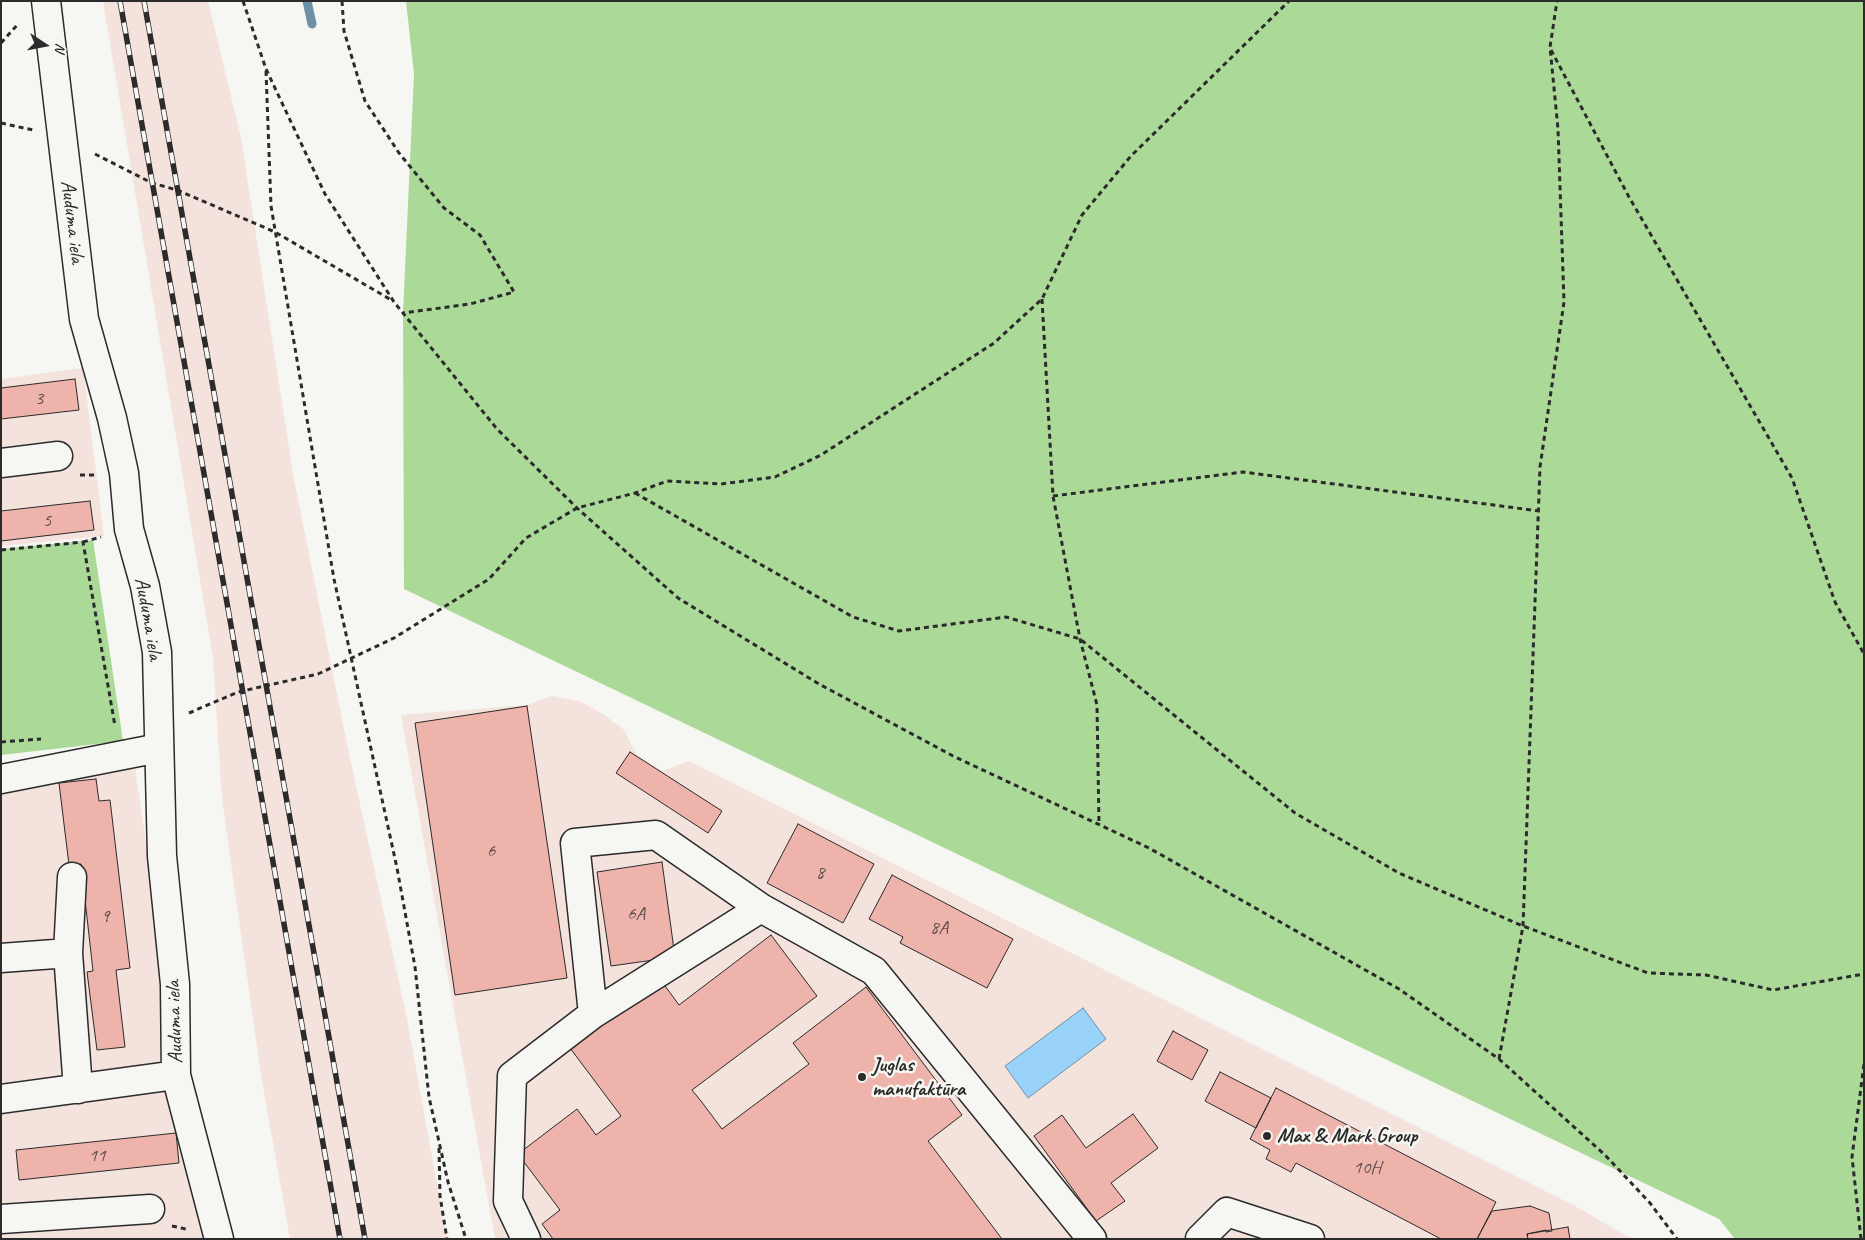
<!DOCTYPE html>
<meta charset="utf-8">
<style>
body{margin:0}
#map{position:relative;width:1865px;height:1240px;overflow:hidden;background:#f6f6f2;font-family:Caveat,sans-serif}
canvas{display:block}
.frame{position:absolute;inset:0;border:2px solid #2b2b2b;pointer-events:none}
.north{position:absolute;left:20px;top:20px;width:50px;height:50px;-webkit-text-stroke:4px #f6f6f2;paint-order:stroke;rotate:101deg;font-size:14px;font-weight:700;line-height:20px;text-align:center;color:#2b2b2b}
.north::after{content:'';display:block;margin:auto;width:18px;height:22px;background:#2b2b2b;clip-path:polygon(50% 0,100% 100%,50% 72%,0 100%)}
</style>
<div id="map">
<canvas width="1865" height="1240"></canvas>
<div class="frame"></div>
<div class="north">N</div>
</div>
<script>
const ctx = document.querySelector('canvas').getContext('2d');
ctx.lineJoin = 'round';
function fillPath(path, color) {
  ctx.fillStyle = color;
  ctx.fill(path, 'evenodd');
}
function shape(rows) {
  const path = new Path2D();
  for (const r of rows) {
    path.moveTo(r[0], r[1]);
    for (let i = 2; i < r.length; i += 2) path.lineTo(r[i], r[i + 1]);
  }
  return path;
}
function trace(path, color, width, dash) {
  ctx.strokeStyle = color;
  ctx.lineWidth = width;
  ctx.lineCap = dash ? 'butt' : 'round';
  ctx.setLineDash(dash || []);
  ctx.stroke(path);
}
function write(font, color, halo, rows, align = 'center') {
  ctx.font = font + ' Caveat,sans-serif';
  ctx.lineWidth = 5;
  ctx.setLineDash([]);
  ctx.textBaseline = 'middle';
  ctx.strokeStyle = halo;
  ctx.fillStyle = color;
  for (const [text, x, y, turn = 0] of rows) {
    ctx.save();
    ctx.translate(x, y);
    ctx.rotate((+turn || 0) * Math.PI / 180);
    ctx.textAlign = isNaN(turn) ? turn : align;
    if (halo) ctx.strokeText(text, 0, 0);
    ctx.fillText(text, 0, 0);
    ctx.restore();
  }
}
fillPath(shape([
 [103,1,208,1,241,138,293,474,348,749,406,1014,447,1239,290,1239,261,1075,222,799,213,658],
 [83,368,104,536,1,546,1,379],
 [551,696,579,701,603,714,624,730,637,755,663,771,689,761,1575,1206,1632,1239,495,1239,401,715,528,705],
 [132,747,187,1121,212,1239,1,1239,1,765]
]), '#f4e2dd');
fillPath(shape([
 [406,1,1864,1,1864,1239,1735,1239,1719,1219,404,589,403,313,414,74],
 [93,540,123,741,1,755,1,549]
]), '#abd998');
const water = shape([
 [1083,1008,1106,1039,1028,1098,1005,1066,1083,1008]
]);
fillPath(water, '#9ad3fa');
trace(water, '#6e90a7', 1);
trace(shape([
 [307,1,312,24]
]), '#6e90a7', 9);
const building = shape([
 [75,379,79,410,1,419,1,388,75,379],
 [90,501,94,530,1,541,1,511,90,501],
 [527,706,567,978,455,995,415,723,527,706],
 [630,752,722,811,708,833,616,773,630,752],
 [96,779,99,801,110,800,130,968,116,970,125,1047,97,1050,87,972,93,971,81,864,69,865,59,783,96,779],
 [798,824,874,864,843,923,767,883,798,824],
 [662,862,675,957,611,966,597,872,662,862],
 [892,875,1013,939,987,988,900,943,903,937,869,919,892,875],
 [771,935,817,996,692,1090,701,1101,722,1129,809,1064,793,1043,866,987,962,1115,928,1141,1002,1239,553,1239,542,1224,560,1210,518,1154,577,1109,596,1135,621,1116,570,1048,660,979,679,1005,771,935],
 [1173,1031,1208,1050,1192,1080,1157,1061,1173,1031],
 [1220,1072,1271,1098,1256,1128,1205,1101,1220,1072],
 [1276,1088,1496,1202,1477,1239,1441,1239,1296,1163,1291,1172,1266,1159,1270,1150,1250,1139,1276,1088],
 [1133,1114,1158,1148,1111,1183,1125,1201,1096,1221,1034,1136,1062,1115,1086,1148,1133,1114],
 [176,1133,179,1163,19,1180,16,1150,176,1133],
 [1530,1206,1549,1213,1552,1231,1546,1232,1546,1230,1527,1234,1528,1239,1477,1239,1492,1211,1530,1206],
 [1568,1227,1570,1239,1528,1239,1527,1234,1568,1227]
]);
fillPath(building, '#eeb3ab');
trace(building, '#2b2b2b', 1);
const minor = shape([
 [46,1,84,319,112,418,124,473,129,529,145,586,157,652,162,856,175,984,176,1075,219,1239],
 [1,463,58,456],
 [1,779,159,748],
 [72,877,68,953,78,1089],
 [1,958,68,953],
 [593,1014,575,843,656,835,761,908],
 [1,1099,176,1075],
 [1,1219,150,1209],
 [526,1239,508,1201,512,1076,593,1014,761,908,874,971,1092,1239],
 [1200,1239,1227,1212,1310,1239]
]);
trace(minor, '#2b2b2b', 31);
trace(shape([
 [243,1,266,69,325,194,394,302,497,429,577,508,678,598,819,684,953,756,1149,848,1399,989,1499,1059,1605,1155,1650,1203,1677,1239],
 [342,1,344,31,365,101,399,153,444,208,480,235,514,292,470,304,403,313],
 [1,43,19,23],
 [1551,50,1629,197,1792,478,1835,602,1864,654],
 [266,71,271,206,334,579,397,868,415,967,429,1097,448,1182,466,1239],
 [1,123,33,130],
 [95,154,152,183,177,190,275,232,393,301],
 [1042,299,1053,496,1080,639,1097,705,1099,825],
 [80,475,96,475],
 [635,493,853,617,899,631,1006,617,1080,639,1295,813,1399,873,1523,926,1648,973,1706,975,1773,990,1864,974],
 [1053,496,1243,472,1539,511],
 [83,542,101,537],
 [1,550,83,542,115,726],
 [189,713,238,692,318,674,394,638,489,579,526,538,577,508,635,493,667,481,721,484,775,477,821,455,994,343,1042,299,1082,215,1131,156,1289,1],
 [1,742,41,739],
 [1499,1059,1523,926,1540,467,1564,302,1558,129,1550,47,1557,1],
 [439,1148,440,1196,447,1239],
 [172,1226,186,1229],
 [1861,1239,1852,1157,1864,1064]
]), '#2b2b2b', 3, [5, 4]);
trace(minor, '#f6f6f2', 28);
const rail = shape([
 [120,1,340,1239],
 [144,1,365,1239]
]);
trace(rail, '#2b2b2b', 5.5);
trace(rail, '#f6f6f2', 4, [11]);
for (const [x, y, r, color] of [
 [862,1077,5,"#2b2b2b"],
 [1267,1136,5,"#2b2b2b"]
]) {
  const dot = new Path2D();
  dot.arc(x, y, r, 0, 2 * Math.PI);
  ctx.fillStyle = color;
  ctx.fill(dot);
  trace(dot, '#f6f6f2', 2);
}
write('19px', '#5c4d4b', null, [
 ["3",39,399],
 ["5",47,521],
 ["6",491,851],
 ["8",820,873],
 ["6A",636,914],
 ["9",105,917],
 ["8A",939,928],
 ["11",97,1156],
 ["10H",1367,1168]
]);
write('21px', '#2b2b2b', '#f6f6f2', [
 ["Auduma iela",72,222,83],
 ["Auduma iela",148,619,80],
 ["Auduma iela",175,1022,-92]
]);
write('bold 21px', '#2b2b2b', '#f6f6f2', [
 ["Juglas",872,1065],
 ["manufaktūra",872,1089],
 ["Max & Mark Group",1277,1136]
], 'left');
</script>
